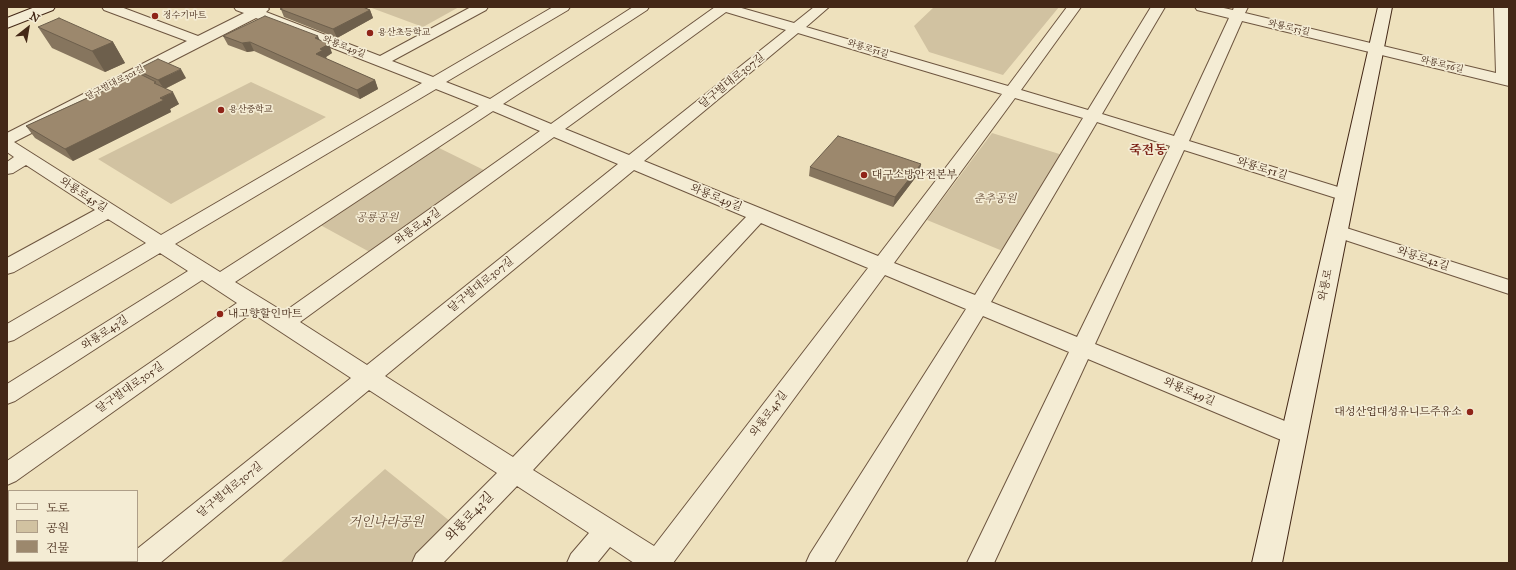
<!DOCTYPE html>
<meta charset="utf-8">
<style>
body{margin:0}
#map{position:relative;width:1516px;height:570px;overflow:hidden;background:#eee1bd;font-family:"IM FELL Great Primer","Noto Serif KR",serif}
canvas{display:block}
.frame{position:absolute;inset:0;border:8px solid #442817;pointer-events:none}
.legend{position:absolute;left:8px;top:490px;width:130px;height:72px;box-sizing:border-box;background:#f4ecd4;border:1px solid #ae9e88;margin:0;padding:5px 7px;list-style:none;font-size:12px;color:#442817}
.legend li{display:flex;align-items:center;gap:8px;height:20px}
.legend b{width:20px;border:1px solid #ae9e88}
.north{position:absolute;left:8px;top:8px;width:40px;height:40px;-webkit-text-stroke:3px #f4ecd4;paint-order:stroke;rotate:31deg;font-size:11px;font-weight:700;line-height:16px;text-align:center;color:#442817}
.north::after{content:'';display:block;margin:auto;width:14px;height:18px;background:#442817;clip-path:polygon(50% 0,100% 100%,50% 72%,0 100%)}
</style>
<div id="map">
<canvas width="1516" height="570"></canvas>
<div class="frame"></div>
<ul class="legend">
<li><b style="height:5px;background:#f4ecd4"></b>도로</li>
<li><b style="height:11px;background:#d1c2a1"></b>공원</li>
<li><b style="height:11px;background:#9c886d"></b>건물</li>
</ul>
<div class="north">N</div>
</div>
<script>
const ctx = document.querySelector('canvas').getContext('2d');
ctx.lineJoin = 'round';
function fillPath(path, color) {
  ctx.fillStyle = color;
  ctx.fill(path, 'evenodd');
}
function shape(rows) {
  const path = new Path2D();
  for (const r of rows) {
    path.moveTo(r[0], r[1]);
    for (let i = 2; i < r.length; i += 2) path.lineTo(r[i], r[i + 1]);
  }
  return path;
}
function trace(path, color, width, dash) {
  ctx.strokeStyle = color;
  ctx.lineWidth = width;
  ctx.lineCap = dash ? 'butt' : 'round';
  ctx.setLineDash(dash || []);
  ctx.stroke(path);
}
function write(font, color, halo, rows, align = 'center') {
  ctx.font = font + ' "IM FELL Great Primer","Noto Serif KR",serif';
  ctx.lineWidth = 3.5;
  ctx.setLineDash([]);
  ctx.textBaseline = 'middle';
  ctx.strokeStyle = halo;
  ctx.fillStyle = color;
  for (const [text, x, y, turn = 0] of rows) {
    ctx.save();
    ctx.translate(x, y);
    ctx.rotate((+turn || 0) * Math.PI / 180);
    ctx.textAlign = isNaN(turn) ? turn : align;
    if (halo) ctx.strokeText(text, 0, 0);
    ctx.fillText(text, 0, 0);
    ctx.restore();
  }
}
fillPath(shape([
 [369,7,459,7,423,27],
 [934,7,1059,7,1003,75,929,52,914,26],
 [251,82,326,117,171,204,98,159],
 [992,133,1069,157,1010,254,927,220],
 [431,144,492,174,377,256,313,221],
 [385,469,451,522,410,563,280,563]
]), '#d1c2a1');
const minor = shape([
 [102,7,121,7,198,36,244,13,236,10,234,7,267,7,269,9,266,12,380,56,471,7,488,7,486,10,392,61,433,77,553,7,570,7,568,10,446,82,490,99,633,7,649,7,647,10,503,104,551,124,715,7,738,7,794,23,814,7,829,7,806,27,1008,86,1067,7,1081,7,1021,90,1088,110,1151,7,1165,7,1102,114,1174,136,1229,18,1197,10,1195,7,1219,7,1233,10,1234,7,1248,7,1245,13,1496,73,1494,7,1508,7,1509,86,1242,21,1189,141,1351,191,1354,195,1351,199,1345,201,1339,199,1184,150,1095,344,1302,428,1306,435,1302,442,1294,445,1286,442,1088,359,994,563,967,563,1069,352,983,316,834,563,806,563,810,554,966,309,885,275,673,563,634,563,610,547,597,563,567,563,571,554,589,533,517,486,443,563,412,563,416,554,497,473,369,390,160,563,127,563,128,561,137,561,137,549,351,378,252,313,16,481,7,485,7,461,237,303,202,280,15,401,7,404,7,384,188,271,160,253,14,340,7,342,7,324,146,243,108,219,14,272,7,274,7,258,95,210,26,165,13,173,7,174,7,162,14,157,7,152,7,133,187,41,104,10,102,7],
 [726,12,786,30,629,155,565,129,726,12],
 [256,18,422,83,161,235,14,142,256,18],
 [798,33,1002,94,878,256,644,161,798,33],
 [436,89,479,106,220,272,175,244,436,89],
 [1015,98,1083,118,975,295,894,263,1015,98],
 [493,111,540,131,284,312,235,282,493,111],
 [1097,122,1170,146,1077,337,991,302,1097,122],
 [554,137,618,164,367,365,300,322,554,137],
 [634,170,746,217,513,457,385,376,634,170],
 [761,223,868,268,654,546,533,470,761,223],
 [1337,225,1509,280,1509,294,1330,235,1328,231,1330,227,1337,225]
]);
const secondary = shape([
 [35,7,55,7,53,10,7,28,7,18,35,7],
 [1378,7,1392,7,1282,563,1252,563,1378,7]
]);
trace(minor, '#6e5640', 2);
trace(secondary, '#442817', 2);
fillPath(minor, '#f4ecd4');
fillPath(secondary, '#f4ecd4');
fillPath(shape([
 [280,7,363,7,370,10,373,18,337,38,284,17],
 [38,27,113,42,125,63,105,72,52,48],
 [223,36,320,41,332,53,326,57,327,59,375,80,378,89,360,99,254,51,247,52,228,45],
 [136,70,186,78,165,89,179,104,170,109,171,112,73,161,35,138,26,126,139,74],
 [921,164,919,173,893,207,809,176,810,167]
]), '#86755e');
fillPath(shape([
 [370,10,373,18,337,38,333,29],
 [318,36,322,46,315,38],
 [113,42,125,63,105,72,92,51],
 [250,42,254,51,247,52,242,43],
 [329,44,332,53,326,57,327,59,316,54,320,49],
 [181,69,186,78,164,89,158,80],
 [375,80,378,89,360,99,357,90],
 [173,92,179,104,170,109,171,112,73,161,65,149],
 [921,164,919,173,893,207,895,197]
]), '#6d5f4c');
const building = shape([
 [284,7,363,7,370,10,333,29,280,9,284,7],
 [265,16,318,36,315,38,329,44,320,49,323,50,316,54,375,80,357,90,250,42,242,43,223,36,265,16],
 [59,18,113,42,92,51,38,27,59,18],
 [158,59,181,69,158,80,136,70,158,59],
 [140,74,156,82,154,83,173,92,160,98,164,100,65,149,26,126,140,74],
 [838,136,921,164,895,197,810,167,838,136]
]);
fillPath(building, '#9c886d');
trace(building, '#6d5f4c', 1);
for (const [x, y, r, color] of [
 [155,16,4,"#8f2418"],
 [370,33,4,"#8f2418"],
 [221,110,4,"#8f2418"],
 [864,175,4,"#8f2418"],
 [220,314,4,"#8f2418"],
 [1470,412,4,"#8f2418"]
]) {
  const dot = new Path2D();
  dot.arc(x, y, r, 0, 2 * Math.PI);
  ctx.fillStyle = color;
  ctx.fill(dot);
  trace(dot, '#f4ecd4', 1.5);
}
write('9px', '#442817', '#f4ecd4', [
 ["정수기마트",163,16],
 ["용산초등학교",378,33],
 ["용산중학교",229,110]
], 'left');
write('9px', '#442817', '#f4ecd4', [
 ["와룡로53길",1289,28,13],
 ["와룡로49길",344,47,21],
 ["와룡로51길",868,49,17],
 ["와룡로56길",1442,65,14],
 ["달구벌대로301길",115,83,-27]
]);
write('11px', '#442817', '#f4ecd4', [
 ["달구벌대로307길",732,81,-39],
 ["와룡로51길",1262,169,17],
 ["와룡로45길",83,195,33],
 ["와룡로49길",716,198,22],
 ["와룡로45길",418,227,-36],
 ["와룡로42길",1423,259,18],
 ["달구벌대로307길",481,285,-39],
 ["와룡로",1326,285,-78],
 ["와룡로43길",105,333,-33],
 ["달구벌대로305길",130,388,-35],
 ["와룡로49길",1189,392,23],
 ["와룡로45길",769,414,-53],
 ["달구벌대로307길",230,490,-39]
]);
write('11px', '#442817', '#f4ecd4', [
 ["대구소방안전본부",872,175],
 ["내고향할인마트",228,314],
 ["대성산업대성유니드주유소",1462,412,"right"]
], 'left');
write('italic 11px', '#674e3a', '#f4ecd4', [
 ["춘추공원",995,199],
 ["공룡공원",377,218]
]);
write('bold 13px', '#7a1f14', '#f4ecd4', [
 ["죽전동",1148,151]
]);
write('13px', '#442817', '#f4ecd4', [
 ["와룡로43길",470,517,-46]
]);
write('italic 13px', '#674e3a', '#f4ecd4', [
 ["거인나라공원",386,523]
]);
</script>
